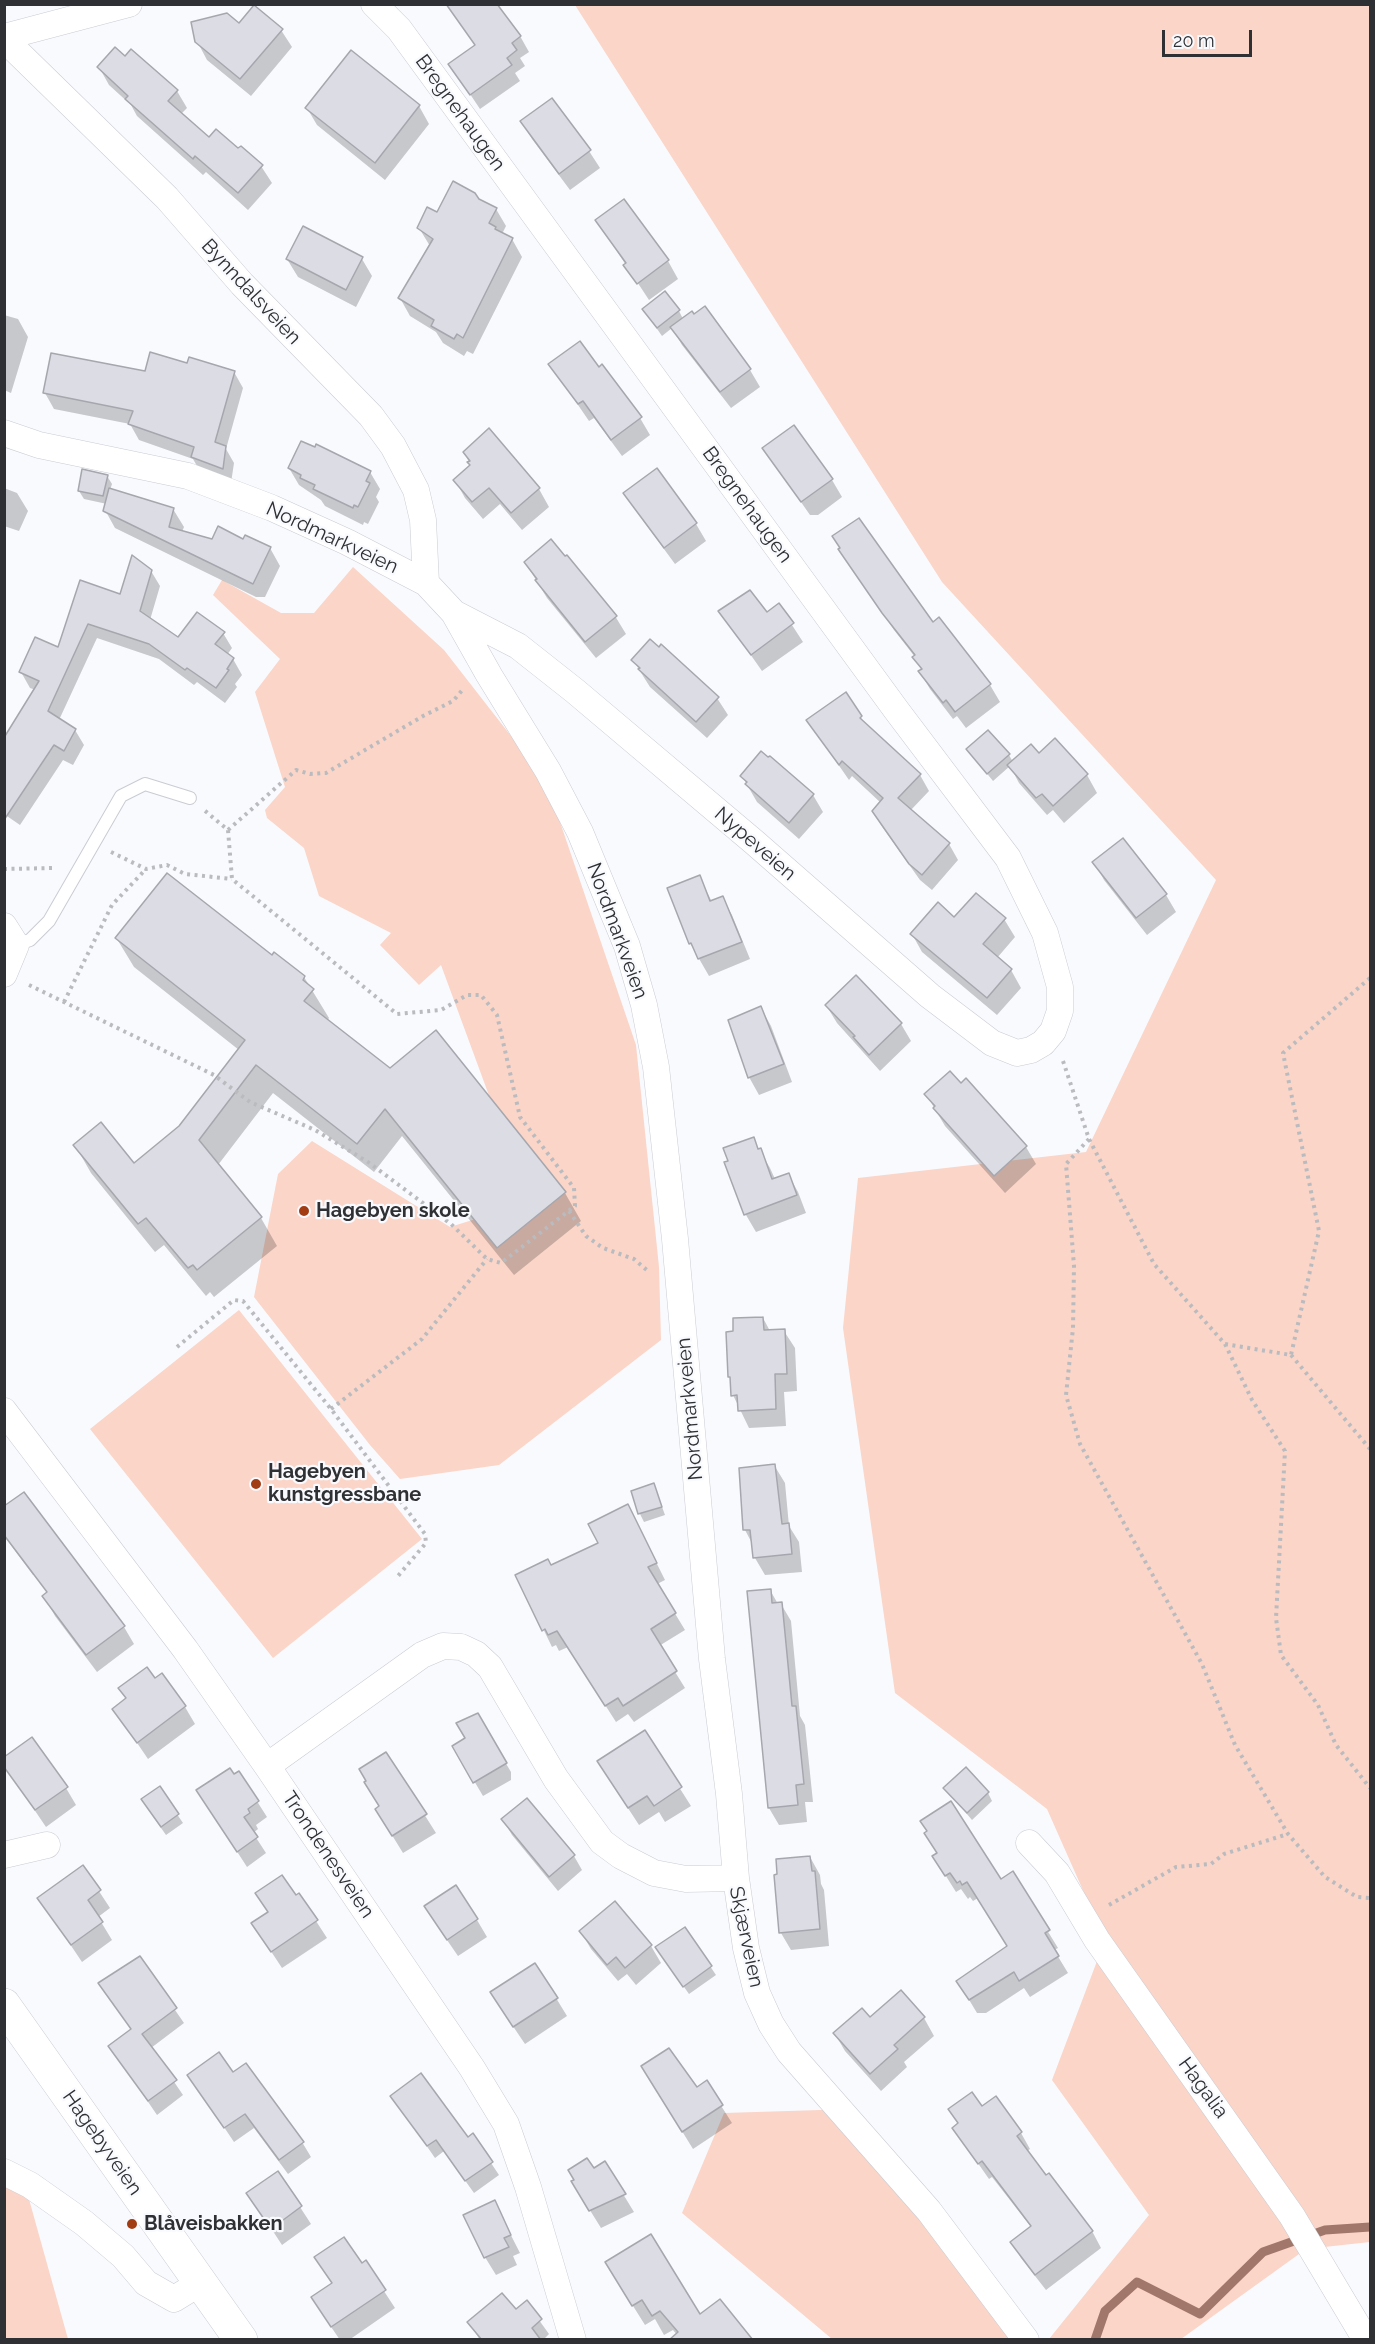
<!DOCTYPE html>
<meta charset="utf-8">
<style>
body{margin:0}
#map{position:relative;width:1375px;height:2344px;overflow:hidden;background:#f9fafe;font-family:Raleway,sans-serif}
canvas{display:block}
.frame{position:absolute;inset:0;border:6px solid #2f3033;pointer-events:none}
.scale{position:absolute;left:1162px;top:30px;width:90px;height:27px;box-sizing:border-box;border:3px solid #2f3033;border-top:0;padding-left:8px;font-size:18px;line-height:21px;white-space:nowrap;color:#2f3033;-webkit-text-stroke:4px #f9fafe;paint-order:stroke}
</style>
<div id="map">
<canvas width="1375" height="2344"></canvas>
<div class="frame"></div>
<div class="scale">20 m</div>
</div>
<script>
const ctx = document.querySelector('canvas').getContext('2d');
ctx.lineJoin = 'round';
function fillPath(path, color) {
  ctx.fillStyle = color;
  ctx.fill(path, 'evenodd');
}
function shape(rows) {
  const path = new Path2D();
  for (const r of rows) {
    path.moveTo(r[0], r[1]);
    for (let i = 2; i < r.length; i += 2) path.lineTo(r[i], r[i + 1]);
  }
  return path;
}
function trace(path, color, width, dash) {
  ctx.strokeStyle = color;
  ctx.lineWidth = width;
  ctx.lineCap = dash ? 'butt' : 'round';
  ctx.setLineDash(dash || []);
  ctx.stroke(path);
}
function write(font, color, halo, rows, align = 'center') {
  ctx.font = font + ' Raleway,sans-serif';
  ctx.lineWidth = 4.5;
  ctx.setLineDash([]);
  ctx.textBaseline = 'middle';
  ctx.strokeStyle = halo;
  ctx.fillStyle = color;
  for (const [text, x, y, turn = 0] of rows) {
    ctx.save();
    ctx.translate(x, y);
    ctx.rotate((+turn || 0) * Math.PI / 180);
    ctx.textAlign = isNaN(turn) ? turn : align;
    if (halo) ctx.strokeText(text, 0, 0);
    ctx.fillText(text, 0, 0);
    ctx.restore();
  }
}
fillPath(shape([
 [575,5,1370,5,1370,2242,1306,2249,1181,2339,1049,2339,1149,2215,1052,2080,1105,1940,1047,1809,895,1693,843,1328,858,1178,1086,1152,1216,880,942,582],
 [353,567,444,650,546,781,636,1045,659,1267,661,1340,499,1465,400,1479,370,1445,254,1297,278,1174,312,1141,450,1227,511,1208,512,1158,441,965,419,985,380,945,391,933,319,896,304,848,267,818,265,810,285,787,255,692,280,659,213,595,222,580,281,613,314,613],
 [239,1310,422,1539,273,1658,90,1429],
 [853,2109,1038,2339,832,2339,682,2213,724,2113],
 [4,2184,27,2192,68,2339,5,2339]
]), '#fad5c8');
fillPath(shape([
 [239,25,281,30,292,47,251,96,207,60,197,41],
 [520,36,529,52,520,58,525,66,515,73,520,81,480,109,450,64],
 [351,52,419,106,429,124,385,180,317,125,307,108],
 [125,58,177,91,187,108,181,114,209,139,238,150,261,166,272,183,248,210,206,172,203,175,137,116,131,105,109,85,99,67],
 [522,122,589,151,600,168,570,190,532,139],
 [623,201,668,261,678,279,649,300,597,221],
 [496,209,506,226,502,234,512,239,522,257,473,354,467,351,464,356,443,343,436,332,410,316,400,298,430,246,419,228,438,214],
 [287,259,362,259,372,276,356,307,298,277],
 [704,308,750,370,760,387,731,408,682,345,672,328,662,336,644,310,679,311,683,319,693,316],
 [4,315,18,319,28,337,11,393,4,390],
 [550,364,640,418,650,435,622,456,594,418,589,421],
 [234,372,243,388,226,449,234,463,231,483,201,473,193,459,139,440,130,424,54,409,45,393,146,373],
 [488,430,539,489,549,507,522,530,500,504,483,519,465,498,455,480,471,466,464,452],
 [764,449,832,480,842,497,818,515,810,515],
 [289,468,370,472,380,489,376,497,379,502,368,524,364,522,363,525,325,506,321,500,299,485],
 [657,470,696,524,706,541,675,564,636,511,625,493],
 [107,476,112,484,110,490,173,509,184,527,182,532,213,540,244,541,270,548,280,566,265,597,256,597,115,528,105,510,107,504,84,499,79,491],
 [4,488,17,493,28,511,19,531,4,526],
 [840,550,933,624,990,685,1000,702,966,728,957,716,953,719,930,689,920,672,922,671,915,657,894,630],
 [525,562,615,616,626,634,596,658,547,598],
 [151,571,160,586,150,620,178,639,223,633,232,648,227,655,233,659,242,675,235,684,237,687,225,703,197,682,194,685,159,659,97,638,59,720,75,730,84,745,73,765,63,760,20,825,4,814,4,739,36,690,30,688,21,672,59,649],
 [779,605,803,642,762,671,720,611,766,614],
 [633,660,717,698,728,715,707,738,650,687],
 [845,694,867,727,920,775,929,791,910,811,949,844,958,860,932,890,920,880,883,828,873,812,881,803,852,776,849,780,808,721],
 [1055,740,1087,775,1097,793,1064,823,1053,810,1047,815,1019,783,1010,766,993,781,968,750,1009,755,1013,762,1038,755],
 [742,776,813,795,823,812,799,839,757,802],
 [1094,862,1166,895,1176,912,1147,935,1104,880],
 [699,876,712,902,722,898,732,915,750,959,709,976,690,943],
 [955,919,1004,919,1015,937,997,958,1011,970,1021,988,997,1015,922,952,912,934],
 [117,939,272,957,304,977,329,1018,327,1021,390,1070,565,1193,581,1221,514,1275,402,1136,374,1172,273,1093,218,1165,261,1218,277,1246,214,1297,210,1292,206,1296,164,1245,155,1252,91,1173,75,1145,133,1165,180,1127,239,1050,134,967],
 [826,1005,901,1024,911,1041,880,1071,837,1023],
 [761,1008,771,1026,792,1082,759,1095,749,1077],
 [926,1094,1026,1147,1036,1164,1005,1193,945,1126],
 [753,1139,770,1168,775,1179,788,1174,798,1192,806,1213,756,1232,746,1215,726,1163],
 [763,1318,770,1331,784,1331,795,1348,797,1391,784,1392,786,1426,749,1428,733,1395,735,1333],
 [774,1465,785,1483,789,1526,799,1542,802,1572,765,1575,755,1558,753,1545,745,1530],
 [654,1485,665,1515,644,1522,640,1514],
 [628,1506,665,1580,657,1584,685,1630,659,1646,685,1688,634,1722,628,1714,616,1722,568,1647,559,1651,556,1645,552,1647,517,1575,550,1566,600,1544],
 [4,1508,64,1553,33,1575,4,1536],
 [770,1590,778,1604,781,1604,791,1621,800,1716,805,1725,813,1802,805,1802,807,1822,779,1825,769,1808],
 [45,1598,124,1627,134,1644,97,1672,55,1616],
 [155,1680,185,1707,195,1724,148,1759,114,1709,127,1700,120,1688],
 [477,1715,511,1772,511,1780,483,1796,454,1747,467,1739],
 [644,1732,691,1806,665,1822,659,1812,639,1825,609,1779],
 [386,1754,436,1833,403,1853,387,1827,381,1807],
 [4,1765,66,1788,76,1805,46,1827],
 [239,1773,267,1817,256,1825,258,1829,253,1833,266,1853,247,1867,198,1791],
 [159,1788,183,1823,166,1835,147,1808],
 [945,1788,988,1793,992,1801,972,1820],
 [503,1820,574,1856,582,1870,558,1891,512,1835],
 [810,1857,820,1875,821,1884,824,1890,829,1946,791,1950,781,1933],
 [934,1857,1001,1881,1012,1873,1058,1948,1054,1950,1068,1973,1030,1997,1024,1988,986,2013,977,2013,968,1998,1009,1947,978,1898,973,1901,970,1897,968,1899,961,1889,956,1892],
 [83,1867,110,1908,98,1917,112,1940,82,1962,39,1898],
 [296,1897,316,1921,327,1938,282,1968,253,1924],
 [477,1920,487,1937,458,1956,436,1924],
 [685,1929,716,1975,689,1994,662,1956],
 [581,1932,651,1946,661,1963,636,1985,627,1974,618,1981,591,1949],
 [139,1958,184,2023,151,2048,183,2095,157,2115,110,2046,132,2030,100,1984],
 [901,1992,924,2018,934,2036,904,2062,907,2067,881,2091,845,2051,835,2034,870,2020],
 [556,1998,567,2016,525,2044,502,2010],
 [233,2074,302,2142,311,2157,288,2174,254,2128,234,2142,189,2075],
 [706,2082,732,2123,693,2149,653,2084,696,2089],
 [392,2096,467,2139,491,2163,499,2175,474,2193,444,2151,435,2158],
 [982,2108,1021,2133,1030,2149,1027,2151,1092,2231,1101,2248,1046,2290,1021,2258,1012,2242,1031,2227,992,2177,989,2179,954,2129,959,2125,950,2109],
 [604,2163,634,2212,601,2228,583,2199,593,2170],
 [278,2173,311,2224,282,2245,248,2193],
 [494,2202,520,2253,513,2256,517,2265,496,2275,480,2249],
 [650,2236,681,2340,673,2330,664,2335,655,2319,645,2325,618,2282],
 [316,2258,361,2265,365,2262,395,2308,349,2340,340,2340,323,2315,332,2284],
 [526,2302,549,2334,543,2340,480,2340,469,2323,516,2311]
]), '#0003');
trace(shape([
 [1095,2340,1105,2311,1137,2282,1200,2314,1263,2252,1325,2230,1370,2227]
]), '#a0776a', 9);
const building = shape([
 [446,4,497,4,521,36,512,43,517,50,507,58,512,65,470,95,448,64,475,45,446,4],
 [254,5,283,29,240,79,195,42,191,22,227,13,239,23,254,5],
 [115,47,125,56,131,49,178,90,168,101,209,137,216,129,238,148,241,146,263,165,238,193,195,156,193,159,125,99,128,96,97,67,115,47],
 [351,50,420,105,375,163,305,108,351,50],
 [552,98,591,150,559,174,520,121,552,98],
 [453,181,475,193,479,199,497,208,489,223,496,227,495,229,513,238,463,338,457,334,454,339,431,326,434,320,398,298,433,239,417,228,427,207,437,212,453,181],
 [624,199,669,260,637,284,623,265,626,263,595,220,624,199],
 [303,226,363,257,346,290,286,259,303,226],
 [665,291,680,310,657,328,642,309,665,291],
 [705,306,751,369,720,392,670,327,692,311,694,314,705,306],
 [580,341,599,367,602,364,642,417,611,440,583,401,578,404,548,364,580,341],
 [150,352,187,363,189,357,235,371,215,442,226,446,223,469,191,457,194,447,128,424,133,411,43,393,51,353,145,371,150,352],
 [794,425,833,479,801,502,762,448,794,425],
 [489,428,540,488,511,513,489,488,472,502,453,480,470,465,467,462,470,461,463,452,489,428],
 [301,441,315,447,316,444,371,471,366,481,370,483,358,507,354,505,353,508,313,489,315,485,300,478,301,475,288,468,301,441],
 [657,468,697,523,664,548,623,493,657,468],
 [82,469,108,475,103,496,78,491,82,469],
 [109,488,174,508,169,527,212,539,218,526,243,539,245,535,271,547,253,584,103,511,109,488],
 [859,518,933,622,939,617,991,684,955,712,946,700,943,703,918,671,922,669,912,657,915,655,882,613,838,549,840,548,832,536,859,518],
 [551,539,565,556,567,555,617,616,585,642,535,580,537,579,524,562,551,539],
 [132,555,152,570,140,611,178,637,197,612,225,632,215,644,234,658,227,669,229,670,216,688,187,668,185,670,149,644,88,624,48,711,76,729,64,751,54,745,4,820,5,736,39,681,19,672,35,637,58,647,80,580,120,594,132,555],
 [750,590,767,612,779,603,794,623,751,655,718,611,750,590],
 [650,639,659,647,661,644,719,697,696,722,638,669,640,668,631,660,650,639],
 [846,692,862,716,860,718,921,774,898,798,950,843,922,875,909,864,872,811,883,798,842,761,839,765,806,720,846,692],
 [988,730,1010,754,987,774,966,749,988,730],
 [1055,738,1088,774,1053,806,1042,794,1036,798,1007,765,1031,744,1039,753,1055,738],
 [761,751,768,757,770,756,814,794,789,823,745,784,747,782,740,776,761,751],
 [1123,838,1167,894,1136,918,1092,862,1123,838],
 [167,873,272,955,274,952,305,976,303,980,314,989,304,1001,390,1068,436,1030,566,1192,497,1248,385,1109,357,1144,256,1065,199,1140,262,1217,197,1270,193,1265,188,1268,146,1218,138,1224,73,1145,101,1122,134,1163,179,1126,245,1040,115,938,167,873],
 [700,875,710,901,723,896,742,942,698,959,691,943,689,944,667,888,700,875],
 [976,893,1006,918,983,944,1012,969,987,998,910,934,938,902,954,917,976,893],
 [856,975,902,1023,869,1055,853,1037,855,1036,825,1005,856,975],
 [761,1006,784,1064,748,1078,728,1020,761,1006],
 [950,1071,961,1083,966,1078,1027,1146,994,1176,933,1108,935,1106,924,1094,950,1071],
 [754,1137,758,1149,761,1148,772,1179,789,1173,797,1195,744,1215,724,1162,728,1161,723,1148,754,1137],
 [763,1317,764,1330,785,1329,787,1374,775,1374,776,1409,738,1411,737,1395,731,1396,730,1377,728,1377,726,1332,733,1331,733,1318,763,1317],
 [775,1464,782,1524,789,1523,792,1554,753,1558,750,1530,743,1530,739,1468,775,1464],
 [654,1483,662,1507,638,1514,631,1491,654,1483],
 [24,1492,125,1626,86,1655,42,1596,47,1592,4,1535,4,1506,24,1492],
 [628,1504,657,1563,648,1567,676,1613,651,1629,677,1671,623,1706,618,1698,605,1706,557,1631,548,1635,545,1629,542,1631,515,1575,548,1559,551,1565,598,1543,588,1524,628,1504],
 [771,1589,772,1603,782,1602,792,1706,796,1706,804,1784,796,1785,798,1805,768,1808,747,1591,771,1589],
 [147,1667,155,1678,162,1673,186,1706,137,1743,112,1709,126,1698,118,1688,147,1667],
 [478,1713,507,1763,473,1783,452,1746,465,1738,456,1723,478,1713],
 [645,1730,682,1787,654,1806,647,1796,628,1808,597,1761,645,1730],
 [32,1737,68,1787,35,1810,4,1767,4,1757,32,1737],
 [386,1752,427,1814,392,1836,375,1809,379,1806,364,1782,366,1781,359,1769,386,1752],
 [966,1767,989,1792,967,1813,943,1788,966,1767],
 [230,1768,234,1774,239,1771,259,1801,248,1809,250,1813,244,1817,258,1837,237,1852,196,1790,230,1768],
 [160,1786,179,1814,161,1827,141,1799,160,1786],
 [527,1798,575,1855,549,1877,501,1819,527,1798],
 [951,1801,1001,1879,1013,1871,1050,1930,1045,1933,1059,1956,1019,1981,1014,1972,969,2000,956,1981,1007,1946,967,1882,962,1885,960,1881,957,1883,950,1873,945,1876,932,1856,937,1853,924,1833,927,1831,920,1821,951,1801],
 [810,1856,812,1871,815,1871,820,1929,779,1933,774,1875,777,1874,776,1859,810,1856],
 [83,1865,101,1890,88,1900,103,1922,71,1945,37,1898,83,1865],
 [282,1875,296,1895,299,1893,318,1920,271,1952,251,1923,268,1912,255,1893,282,1875],
 [456,1885,478,1919,447,1940,424,1906,456,1885],
 [615,1901,652,1945,625,1968,616,1957,607,1965,579,1931,615,1901],
 [685,1927,712,1966,683,1987,655,1947,685,1927],
 [140,1956,177,2008,142,2034,177,2080,148,2101,108,2046,131,2029,98,1983,140,1956],
 [535,1963,558,1998,513,2027,490,1992,535,1963],
 [901,1990,925,2017,894,2045,898,2049,870,2074,833,2033,862,2008,870,2017,901,1990],
 [669,2048,697,2087,707,2080,723,2105,682,2132,641,2066,669,2048],
 [219,2052,233,2072,246,2063,304,2142,279,2160,245,2114,224,2128,187,2075,219,2052],
 [421,2073,468,2137,473,2133,493,2162,465,2181,436,2140,427,2146,390,2096,421,2073],
 [972,2092,982,2106,996,2096,1022,2132,1017,2136,1046,2175,1049,2173,1093,2231,1035,2275,1010,2242,1031,2226,982,2161,978,2164,952,2128,958,2123,948,2109,972,2092],
 [587,2158,594,2168,605,2161,626,2194,589,2211,571,2181,574,2180,568,2170,587,2158],
 [278,2171,302,2206,271,2229,246,2193,278,2171],
 [495,2200,511,2235,504,2238,509,2247,484,2258,463,2215,495,2200],
 [651,2234,700,2314,720,2299,753,2340,669,2340,678,2332,660,2311,652,2316,642,2300,632,2306,605,2262,651,2234],
 [344,2237,362,2263,366,2260,386,2290,331,2327,311,2297,332,2283,314,2257,344,2237],
 [502,2293,516,2309,527,2300,542,2319,532,2328,541,2340,482,2340,467,2322,502,2293]
]);
fillPath(building, '#dbdce4');
trace(building, '#a6a7ae', 1.5);
const service = shape([
 [16,945,30,940,49,921,121,796,145,784,190,798]
]);
const minor = shape([
 [374,4,399,29,897,711,1008,858,1045,933,1060,987,1060,1011,1053,1031,1043,1043,1031,1050,1017,1053,992,1043,930,996,754,842,575,691,518,646,454,613],
 [4,37,129,4],
 [4,39,167,198,242,284,371,416,393,446,416,490,423,520,426,583],
 [4,433,39,445,188,476,272,508,347,542,426,583,454,613,489,675,548,771,580,832,627,946,644,1005,656,1067,675,1239,712,1659,729,1794,736,1878],
 [4,926,16,945,4,974],
 [4,1411,185,1649,267,1766,472,2068,506,2124,528,2187,573,2340],
 [267,1766,422,1655,443,1646,461,1647,476,1654,490,1667,556,1779,602,1842,621,1856,654,1873,686,1879,736,1878,746,1948,757,1993,771,2024,789,2052,929,2211,1026,2340],
 [1029,1843,1057,1873,1097,1940,1292,2216,1366,2340],
 [4,1855,47,1845],
 [4,2172,30,2185,84,2223,123,2256,146,2283,174,2299,200,2283]
]);
const secondary = shape([
 [4,2005,241,2340]
]);
trace(service, '#caccd3', 14);
trace(minor, '#caccd3', 27);
trace(secondary, '#caccd3', 34);
trace(shape([
 [228,830,296,770,310,774,326,773,423,716,453,701,464,688],
 [111,852,146,869,167,865,185,874,232,879],
 [4,869,55,868],
 [29,985,214,1075,250,1102,315,1130,368,1162,451,1224,487,1259,501,1263,575,1206,574,1188,520,1117,497,1015,481,995,467,995,441,1010,397,1014,232,879,228,830,204,810],
 [64,1002,112,905,146,869],
 [1063,1061,1089,1139,1154,1264,1225,1344,1252,1400,1285,1451,1276,1618,1281,1655,1318,1705,1336,1745,1370,1788],
 [1089,1139,1066,1164,1074,1266,1073,1328,1066,1395,1080,1444,1202,1664,1235,1745,1288,1834,1325,1877,1357,1897,1370,1898],
 [569,1211,586,1236,603,1248,634,1259,649,1272],
 [1225,1344,1291,1355,1319,1231,1283,1053,1370,978],
 [177,1347,234,1300,243,1301,331,1409,425,1534,426,1543,398,1576],
 [1291,1355,1370,1449],
 [331,1409,422,1339,487,1259],
 [1109,1905,1176,1867,1211,1864,1224,1854,1288,1834]
]), '#babbbf', 4, [3, 4.5]);
trace(service, '#fff', 12);
trace(minor, '#fff', 26);
trace(secondary, '#fff', 33);
for (const [x, y, r, color] of [
 [304,1211,6,"#a23c12"],
 [256,1484,6,"#a23c12"],
 [132,2224,6,"#a23c12"]
]) {
  const dot = new Path2D();
  dot.arc(x, y, r, 0, 2 * Math.PI);
  ctx.fillStyle = color;
  ctx.fill(dot);
  trace(dot, '#f9fafe', 2);
}
write('20px', '#2f3033', '#f9fafe', [
 ["Bregnehaugen",460,113,54],
 ["Bynndalsveien",251,292,47],
 ["Bregnehaugen",747,505,54],
 ["Nordmarkveien",332,538,25],
 ["Nypeveien",755,844,41],
 ["Nordmarkveien",617,931,70],
 ["Nordmarkveien",690,1409,-95],
 ["Trondenesveien",328,1855,56],
 ["Skjærveien",746,1937,78],
 ["Hagalia",1203,2088,54],
 ["Hagebyveien",102,2143,55]
]);
write('bold 20px', '#2f3033', '#f9fafe', [
 ["Hagebyen skole",316,1211],
 ["Hagebyen",268,1472],
 ["kunstgressbane",268,1495],
 ["Blåveisbakken",144,2224]
], 'left');
</script>
